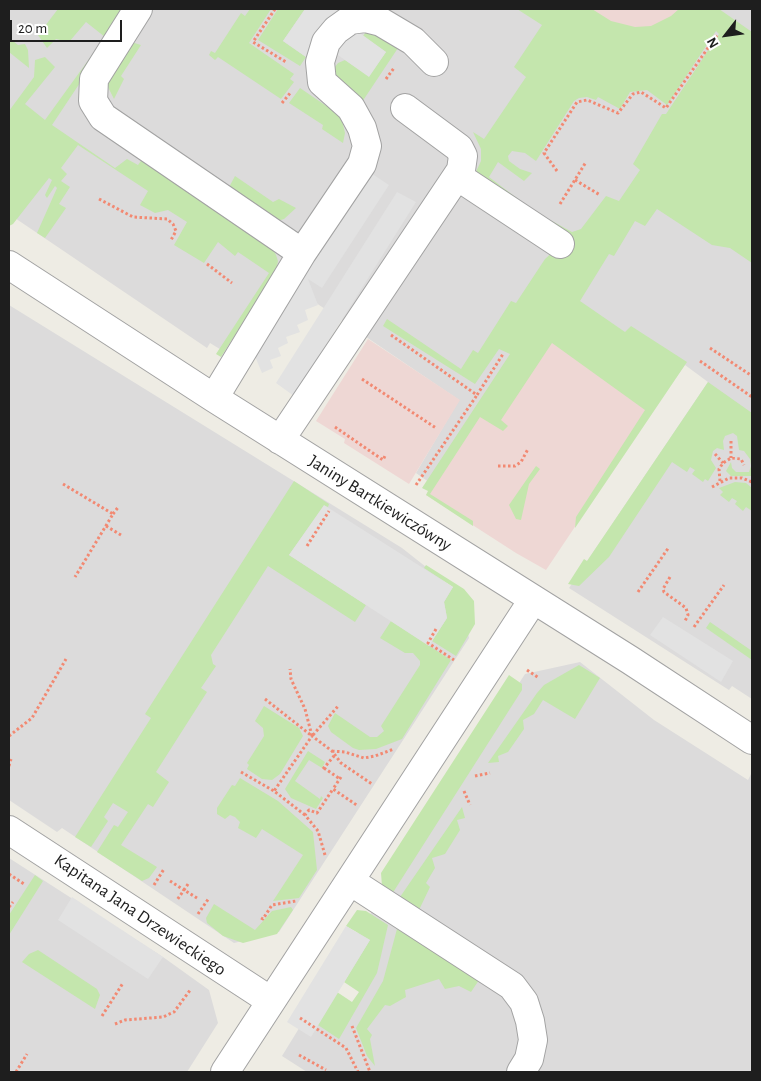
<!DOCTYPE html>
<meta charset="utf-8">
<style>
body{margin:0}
#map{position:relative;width:761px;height:1081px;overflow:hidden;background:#eeece4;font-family:"Alegreya Sans",sans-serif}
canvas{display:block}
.frame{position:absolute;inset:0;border:10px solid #1e1e1e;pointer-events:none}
.north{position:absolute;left:701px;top:10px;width:50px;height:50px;-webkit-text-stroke:4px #fff;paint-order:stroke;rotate:240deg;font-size:14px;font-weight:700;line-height:20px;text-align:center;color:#1e1e1e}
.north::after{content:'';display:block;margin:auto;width:18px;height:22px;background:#1e1e1e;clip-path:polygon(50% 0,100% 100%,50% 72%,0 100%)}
.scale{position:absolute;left:10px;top:20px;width:112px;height:22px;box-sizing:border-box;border:2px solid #1e1e1e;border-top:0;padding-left:6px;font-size:15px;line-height:18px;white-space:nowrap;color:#1e1e1e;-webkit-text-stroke:4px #fff;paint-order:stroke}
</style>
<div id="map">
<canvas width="761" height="1081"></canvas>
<div class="frame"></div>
<div class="north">N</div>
<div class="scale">20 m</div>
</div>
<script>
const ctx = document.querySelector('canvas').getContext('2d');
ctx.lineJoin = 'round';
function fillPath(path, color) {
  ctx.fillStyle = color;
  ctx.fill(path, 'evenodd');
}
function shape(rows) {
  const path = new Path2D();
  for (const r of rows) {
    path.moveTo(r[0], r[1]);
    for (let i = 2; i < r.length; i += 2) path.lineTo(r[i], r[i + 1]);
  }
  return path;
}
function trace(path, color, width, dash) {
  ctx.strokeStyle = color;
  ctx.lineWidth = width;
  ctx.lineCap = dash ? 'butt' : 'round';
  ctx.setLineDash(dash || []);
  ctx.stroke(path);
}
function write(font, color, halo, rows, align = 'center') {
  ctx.font = font + ' "Alegreya Sans",sans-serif';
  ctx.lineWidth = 4;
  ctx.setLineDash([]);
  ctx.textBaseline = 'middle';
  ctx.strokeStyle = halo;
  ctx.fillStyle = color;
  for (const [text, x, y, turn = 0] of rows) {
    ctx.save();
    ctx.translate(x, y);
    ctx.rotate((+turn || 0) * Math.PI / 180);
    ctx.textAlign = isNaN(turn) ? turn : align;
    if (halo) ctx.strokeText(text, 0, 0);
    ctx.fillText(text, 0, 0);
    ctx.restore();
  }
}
fillPath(shape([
 [9,9,752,9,752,699,732,686,729,690,569,588,708,382,685,365,666,391,433,485,416,473,459,400,272,273,223,351,210,343,207,348,9,214],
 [9,305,402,548,459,593,469,638,279,932,234,943,62,828,57,832,9,800],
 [580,662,654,720,748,780,751,774,752,775,752,1072,307,1072,282,1056,325,986,353,1004,364,986,336,967,525,674],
 [9,858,163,957,209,990,218,1023,187,1072,9,1072]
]), '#dcdbdb');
fillPath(shape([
 [579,9,694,9,660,62],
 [545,313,666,391,546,570,516,553,426,495],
 [368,339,460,400,409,484,344,443,345,439,316,421]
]), '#eed7d4');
fillPath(shape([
 [58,9,129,9,52,125,115,168,127,159,138,165,143,158,270,244,276,255,278,261,276,271,221,357,216,354,269,273,238,252,235,256,218,242,204,263,174,245,187,222,168,210,155,213,140,205,148,191,78,145,61,168,67,174,61,181,70,187,59,204,66,208,45,238,37,233,57,188,55,186,47,198,45,195,52,180,49,178,13,224,9,226,9,111,34,77,35,60,45,57,55,67,25,104,45,120,105,37,86,22,69,42,56,39,47,48,38,35],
 [250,9,271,9,249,43,294,74,290,79,294,82,281,99,218,57,215,60,209,55,211,51,215,53,241,13,245,16],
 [278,9,305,9,283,41,306,57,300,66,258,40],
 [517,9,592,9,611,21,635,27,651,26,671,16,679,9,719,9,752,32,752,263,730,248,712,245,657,209,645,226,635,221,614,256,609,254,580,301,625,332,631,326,687,362,575,528,576,517,645,410,552,343,501,420,508,426,503,431,480,417,430,494,473,521,473,526,426,495,428,491,422,488,510,354,499,349,475,384,383,326,387,319,461,369,473,350,478,353,511,301,516,303,545,259,555,250,549,226,552,221,572,232,581,229,606,196,619,201,640,170,633,164,662,114,666,114,719,34,716,31,667,105,647,90,630,92,620,109,598,97,596,100,587,97,579,98,574,101,536,161,525,153,512,151,508,156,509,161,520,169,532,173,524,181,498,162,489,177,518,199,511,204,473,178,481,161,481,149,473,132,484,139,526,77,514,67,542,25],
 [370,26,398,48,358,108,331,72,338,63,345,60,369,76,386,52,363,36],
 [9,38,18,45,25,44,28,50,29,68,9,52],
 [128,41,141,45,121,76,124,79,114,99,108,87,107,79],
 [300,88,341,116,345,133,343,143,322,129,323,125,289,103],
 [235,176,273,202,279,199,296,208,284,219,274,222,227,191],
 [708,382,752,413,752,476,731,476,726,471,731,462,732,468,736,472,749,472,751,466,750,459,744,451,739,450,737,436,733,433,725,436,723,441,724,450,717,448,713,451,711,460,716,468,708,481,705,479,703,482,692,474,695,470,690,467,687,472,672,462,609,557,579,586,568,584,584,559,587,561],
 [536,466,540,469,529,484,521,520,516,519,509,505],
 [294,481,329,504,328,507,324,506,289,555,366,605,355,622,268,566,211,655,213,664,216,666,201,688,207,692,156,772,169,782,153,807,148,804,121,845,157,867,149,878,142,881,97,852,114,825,118,827,128,812,113,803,104,817,108,821,91,847,75,837,151,718,145,714],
 [735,482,746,483,752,488,752,511,746,507,743,511,735,504,737,501,732,498,729,502,720,495,723,492,719,488],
 [426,565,464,589,474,601,475,624,456,656,432,641,447,618,444,602,453,587,424,568],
 [391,621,451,660,402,739,376,749,359,750,353,748,331,732,328,726,335,713,370,737,377,737,384,731,381,726,420,665,420,661,413,653,405,653,380,638],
 [710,622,752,651,752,660,706,628],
 [579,665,600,678,575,719,543,700,534,714,523,720,524,729,508,752,498,756,499,762,488,763,537,693,544,685],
 [509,675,522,684,522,690,392,894,382,886,381,873],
 [264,706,299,728,303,736,280,774,272,780,262,779,247,769,249,765,247,763,264,736,263,728,255,721],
 [308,751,325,762,322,768,309,760,295,781,320,799,321,796,323,798,316,809,291,798,285,789],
 [240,778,278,801,313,832,317,870,299,898,273,901,303,855,262,829,256,838,238,828,240,822,235,817,230,815,225,819,217,814,217,808,232,785,235,786],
 [462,807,465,818,457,820,460,830,445,854,432,858,435,868,426,883,430,887,419,910,400,897],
 [35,875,43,881,9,935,9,915],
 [214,904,255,930,272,911,291,907,293,910,277,934,243,943,223,936,207,923,206,918],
 [357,910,366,911,388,925,377,973,339,1039,318,1025,337,992,352,1002,359,992,344,982,370,940,346,926],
 [397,929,479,980,471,992,459,986,445,989,439,979,405,990,406,997,390,1006,385,1005,367,1029,372,1035,370,1039,375,1066,367,1056,356,1028,383,981],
 [38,950,97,989,100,995,95,1009,22,962,29,954]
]), '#c4e6ad');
fillPath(shape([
 [305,9,338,9,335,15,386,52,369,77,318,41,306,57,283,41],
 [371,173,389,185,322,288,308,279,318,305,305,310,308,320,297,325,300,332,286,337,288,343,278,348,281,356,270,360,273,368,262,373,254,354],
 [397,192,416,202,294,396,276,383],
 [324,505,453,587,444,602,447,618,429,646,289,555],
 [663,617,733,661,721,682,650,635],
 [72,897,163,957,148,979,58,920],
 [346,926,370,940,311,1037,287,1022]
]), '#e2e2e2');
const minor = shape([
 [138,9,94,79,93,101,103,117,302,253],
 [457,176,560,244],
 [9,265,214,398,630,660,752,740],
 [214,398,302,253,362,164,367,146,362,128,351,108,322,82,320,62,326,42,336,30,350,20,365,18,381,22,413,41,434,62],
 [280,440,461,170,463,156,459,148,405,108],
 [9,830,271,1001],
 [350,881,512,986,524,1002,530,1021,533,1040,529,1059,521,1072],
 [225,1072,533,600]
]);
trace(minor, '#a2a2a2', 30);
trace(shape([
 [275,9,253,42,286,62],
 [386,79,394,68],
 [282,103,291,92],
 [557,171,544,153,577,102,587,100,618,113,633,94,641,92,666,108,717,35],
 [575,180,600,195],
 [99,199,133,217,167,219,173,224,176,231,171,240],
 [560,204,586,162],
 [207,264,232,283],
 [391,335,477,395,503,354],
 [710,348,752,376],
 [700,361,752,397],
 [362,379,436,428],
 [335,427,383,460,386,454],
 [731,441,731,458],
 [715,454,723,463],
 [498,466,515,466,521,462,528,449],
 [720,481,719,469,723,463,731,458,741,459,744,465],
 [63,484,113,514,75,577],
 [416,485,477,395],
 [712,487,729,478,742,478,752,482],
 [113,514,119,506],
 [106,526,121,535],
 [307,546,329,511],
 [670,577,663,589,664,592,686,608,688,615,685,621],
 [638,592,669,547],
 [694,627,724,585],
 [436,629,428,643,454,660],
 [527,670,539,678],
 [265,699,312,736,305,709,291,679,290,669],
 [313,735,339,705],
 [9,736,32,718,66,659],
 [332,751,345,752,364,758,375,756,394,749],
 [9,766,11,759],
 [324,768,340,779],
 [323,769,334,756],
 [241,772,274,791],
 [475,776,490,773],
 [341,777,333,789,358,806],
 [464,791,470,805],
 [305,815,274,791,312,736,332,751,341,763,372,784],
 [325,855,318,831,305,815,309,810,317,813,333,789],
 [9,874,24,884],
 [170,881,184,890,177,900],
 [188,884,184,890,197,898],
 [154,885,164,869],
 [9,907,13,902],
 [198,914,209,898],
 [261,918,263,919,272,905,296,901],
 [102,1016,123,983],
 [300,1018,346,1048,358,1072],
 [115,1024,125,1020,163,1017,174,1012,191,989],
 [352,1026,370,1072],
 [299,1055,326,1070],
 [16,1072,27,1054]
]), '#f28972', 3, [2.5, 2.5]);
trace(minor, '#fff', 28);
write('18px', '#1e1e1e', '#fff', [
 ["Janiny Bartkiewiczówny",380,503,32],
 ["Kapitana Jana Drzewieckiego",140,915,34]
]);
</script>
